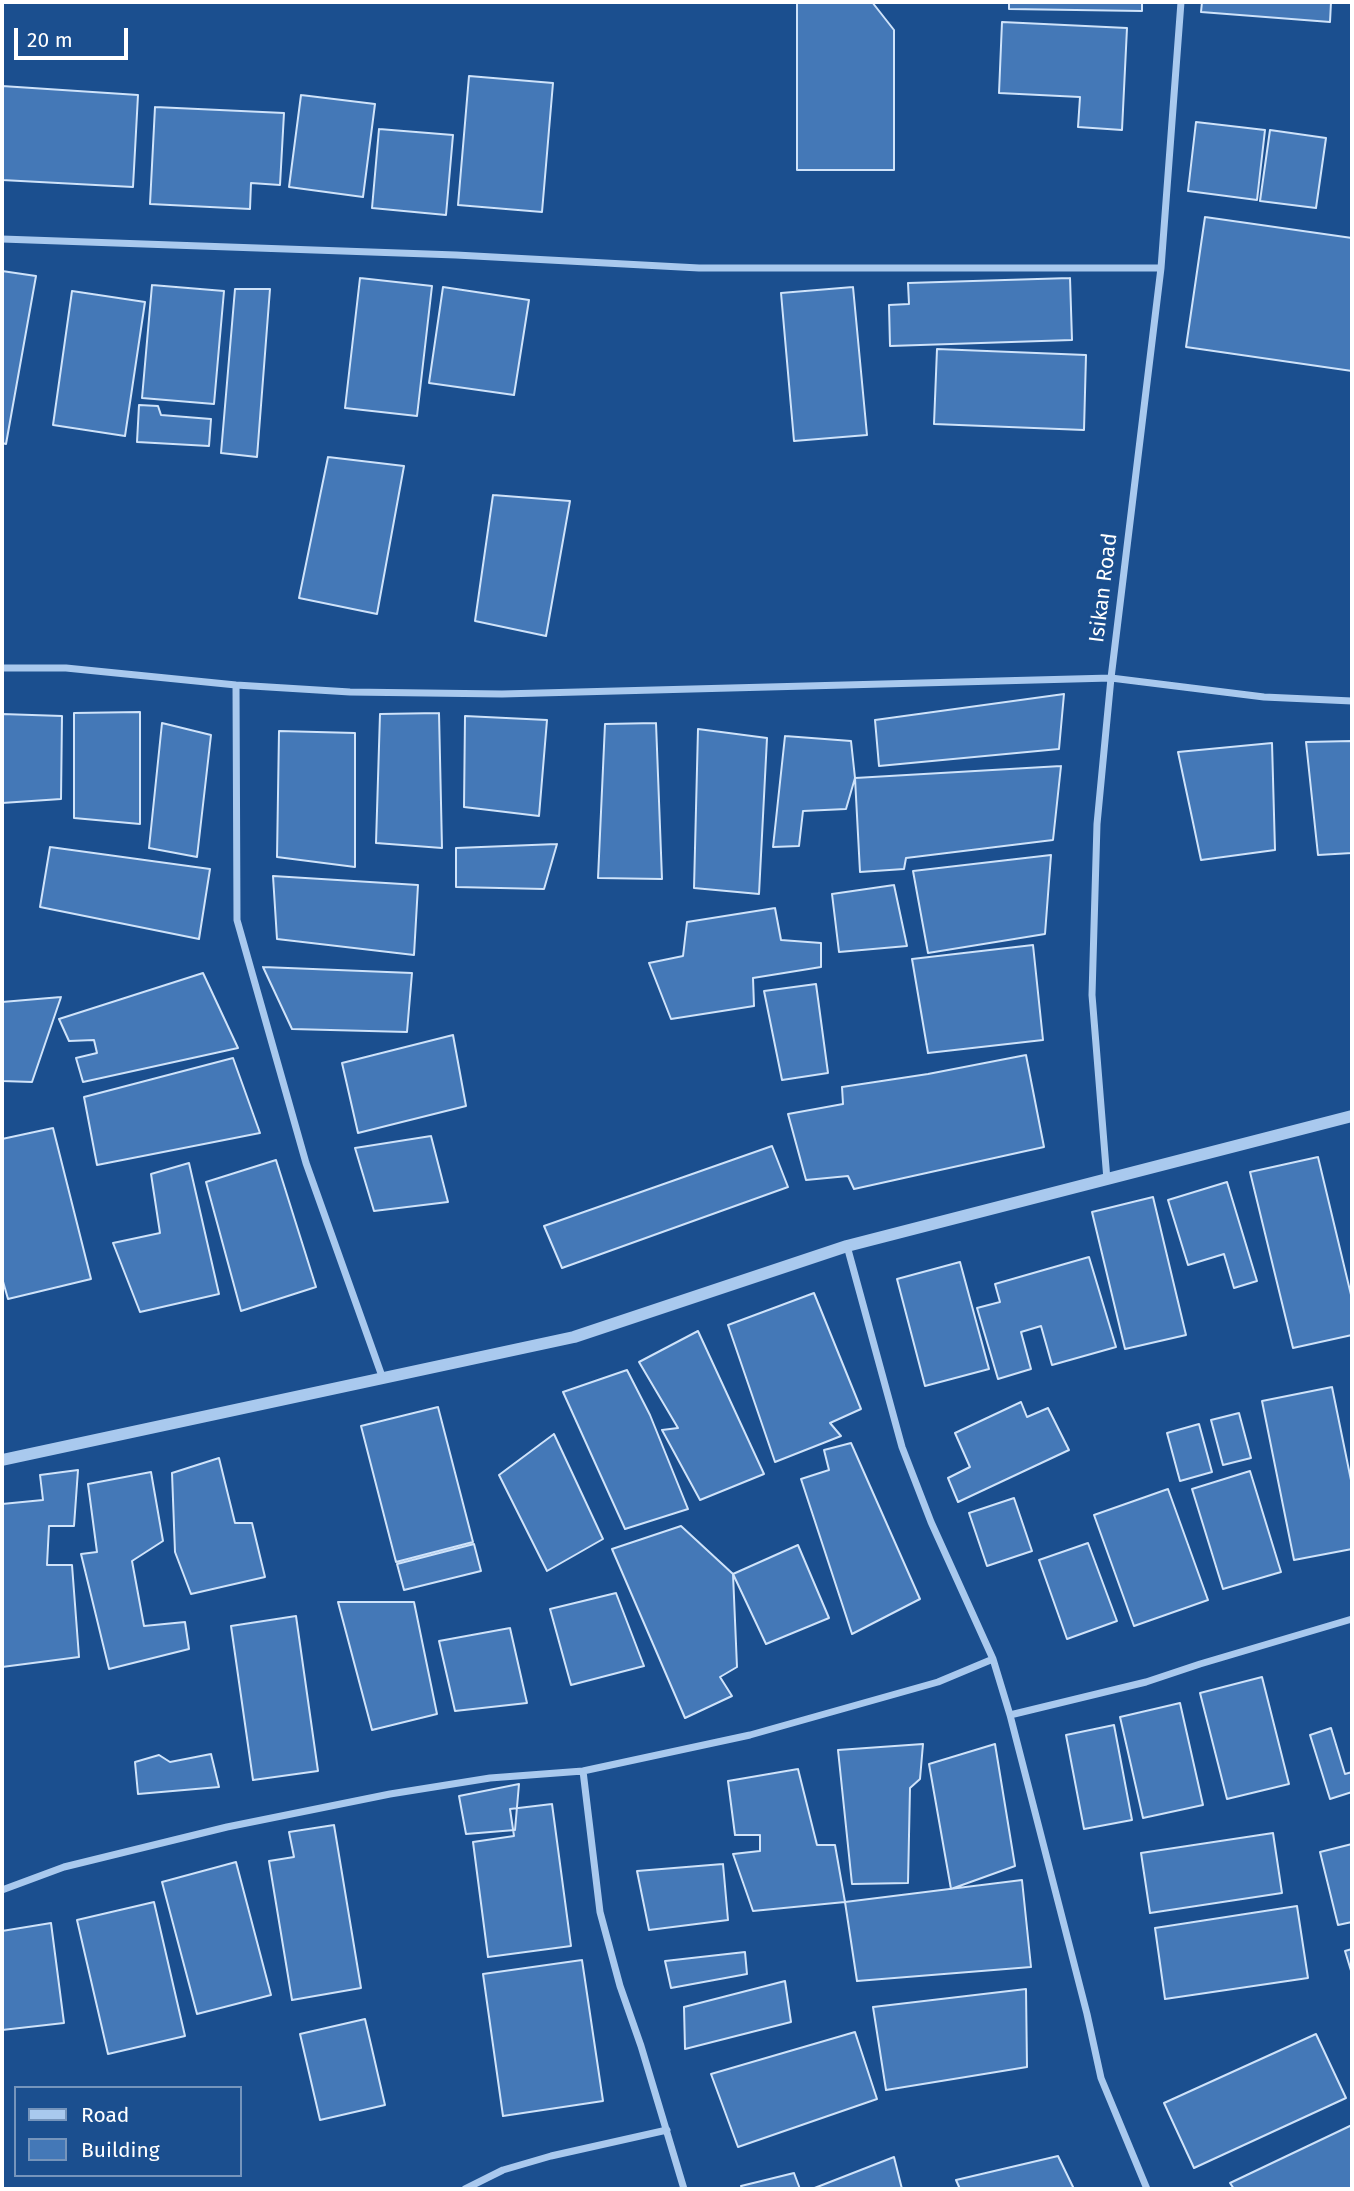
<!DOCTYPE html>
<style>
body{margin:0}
#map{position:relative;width:1354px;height:2191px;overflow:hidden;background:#1b4f8f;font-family:"Fira Sans",sans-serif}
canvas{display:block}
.frame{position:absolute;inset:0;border:4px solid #fff;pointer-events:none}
.legend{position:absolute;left:14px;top:2086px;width:228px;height:91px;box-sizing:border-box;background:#1b4f8f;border:2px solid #7695bc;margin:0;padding:9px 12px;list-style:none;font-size:21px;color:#fff}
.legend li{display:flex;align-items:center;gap:14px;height:35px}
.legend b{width:35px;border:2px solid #7695bc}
.scale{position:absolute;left:14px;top:28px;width:114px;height:32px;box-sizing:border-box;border:4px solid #fff;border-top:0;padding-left:9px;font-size:21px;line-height:24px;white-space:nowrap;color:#fff;-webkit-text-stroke:5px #1b4f8f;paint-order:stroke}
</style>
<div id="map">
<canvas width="1354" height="2191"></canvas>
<div class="frame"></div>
<ul class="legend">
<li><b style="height:9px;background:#a9c9ee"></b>Road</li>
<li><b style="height:19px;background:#4478b7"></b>Building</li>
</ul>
<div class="scale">20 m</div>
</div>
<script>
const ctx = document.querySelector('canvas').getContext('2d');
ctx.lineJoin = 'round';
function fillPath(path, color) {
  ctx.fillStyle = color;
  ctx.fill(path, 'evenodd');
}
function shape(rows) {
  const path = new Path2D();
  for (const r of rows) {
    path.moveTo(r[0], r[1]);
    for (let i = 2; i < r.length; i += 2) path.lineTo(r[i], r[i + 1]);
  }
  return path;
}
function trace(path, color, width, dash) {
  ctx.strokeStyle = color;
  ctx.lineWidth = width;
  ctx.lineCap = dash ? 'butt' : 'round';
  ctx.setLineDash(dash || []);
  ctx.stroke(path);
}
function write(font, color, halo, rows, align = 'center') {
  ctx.font = font + ' "Fira Sans",sans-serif';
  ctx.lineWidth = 5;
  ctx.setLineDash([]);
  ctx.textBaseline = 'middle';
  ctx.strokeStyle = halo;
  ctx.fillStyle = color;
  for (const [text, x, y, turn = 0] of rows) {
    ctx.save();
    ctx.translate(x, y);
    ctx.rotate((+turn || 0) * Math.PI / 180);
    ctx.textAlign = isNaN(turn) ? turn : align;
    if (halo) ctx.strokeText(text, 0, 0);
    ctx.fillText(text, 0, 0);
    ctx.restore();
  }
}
const building = shape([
 [797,2,872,2,894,30,894,170,797,170,797,2],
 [1009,2,1142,2,1142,11,1009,9,1009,2],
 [1202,2,1331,2,1330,22,1201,12,1202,2],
 [1002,22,1127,28,1122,130,1078,127,1080,97,999,93,1002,22],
 [469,76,553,83,542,212,458,205,469,76],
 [2,86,138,95,133,187,2,180,2,86],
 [301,95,375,104,363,197,289,187,301,95],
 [155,107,284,113,280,185,251,183,250,209,150,204,155,107],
 [1196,122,1265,130,1257,200,1188,191,1196,122],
 [379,129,453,135,446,215,372,208,379,129],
 [1270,130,1326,138,1316,208,1260,201,1270,130],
 [1205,217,1352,238,1352,371,1186,347,1205,217],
 [2,271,36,276,6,444,2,443,2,271],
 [360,278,432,286,417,416,345,408,360,278],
 [1070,278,1072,340,890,346,889,305,909,304,908,283,1070,278],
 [152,285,224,291,214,404,142,398,152,285],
 [443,287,529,300,514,395,429,383,443,287],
 [853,287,867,435,794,441,781,293,853,287],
 [235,289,270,289,257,457,221,453,235,289],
 [72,291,145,302,125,436,53,425,72,291],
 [937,349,1086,355,1084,430,934,424,937,349],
 [139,405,158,406,161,415,211,419,209,446,137,442,139,405],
 [328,457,404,466,377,614,299,598,328,457],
 [493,495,570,501,546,636,475,621,493,495],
 [1064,694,1059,749,879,766,875,720,1064,694],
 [140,712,140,824,74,818,74,713,140,712],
 [439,713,442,848,376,843,380,714,439,713],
 [2,714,62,716,61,799,2,803,2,714],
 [465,716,547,720,539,816,464,807,465,716],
 [162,723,211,735,197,857,149,848,162,723],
 [656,723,662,879,598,878,605,724,656,723],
 [698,729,767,738,759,894,694,888,698,729],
 [279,731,355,733,355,867,277,857,279,731],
 [785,736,851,741,855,778,846,809,803,811,799,846,773,847,785,736],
 [1352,741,1352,853,1318,855,1306,742,1352,741],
 [1272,743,1275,850,1201,860,1178,752,1272,743],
 [1061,766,1053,840,906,858,904,869,860,872,855,778,1061,766],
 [557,844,544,889,456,887,456,848,557,844],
 [50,847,210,869,199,939,40,907,50,847],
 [1051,855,1045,934,928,953,913,871,1051,855],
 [273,876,418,885,414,955,277,939,273,876],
 [894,885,907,946,839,952,832,894,894,885],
 [775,908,781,940,821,943,821,967,753,978,754,1006,671,1019,649,963,683,956,687,922,775,908],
 [1033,945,1043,1040,928,1053,912,959,1033,945],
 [263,967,412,973,407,1032,292,1029,263,967],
 [203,973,238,1048,83,1082,76,1058,97,1053,94,1040,69,1041,59,1019,203,973],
 [816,984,828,1073,782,1080,764,991,816,984],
 [61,997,32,1082,2,1081,2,1002,61,997],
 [453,1035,466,1106,358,1133,342,1063,453,1035],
 [1026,1055,1044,1147,854,1189,848,1176,806,1180,788,1114,843,1104,842,1087,928,1074,1026,1055],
 [233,1058,260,1133,97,1165,84,1097,233,1058],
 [53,1128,91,1279,8,1299,2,1278,2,1139,53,1128],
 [431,1136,448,1202,374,1211,355,1148,431,1136],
 [772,1146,788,1187,562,1268,544,1226,772,1146],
 [1318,1157,1352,1299,1352,1335,1293,1348,1250,1172,1318,1157],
 [276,1160,316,1287,241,1311,206,1182,276,1160],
 [189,1163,219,1294,140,1312,113,1243,160,1233,151,1174,189,1163],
 [1227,1182,1257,1281,1234,1288,1224,1254,1188,1265,1168,1200,1227,1182],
 [1153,1197,1186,1335,1125,1349,1092,1212,1153,1197],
 [1089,1257,1116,1347,1052,1365,1041,1326,1021,1332,1031,1369,998,1379,977,1308,1000,1302,995,1284,1089,1257],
 [960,1262,989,1369,925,1386,897,1279,960,1262],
 [814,1293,861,1409,830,1423,841,1436,775,1462,728,1325,814,1293],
 [698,1331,764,1474,700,1500,662,1430,678,1428,639,1362,698,1331],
 [627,1370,650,1415,688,1509,625,1529,563,1392,627,1370],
 [1332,1387,1352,1485,1352,1549,1294,1560,1262,1401,1332,1387],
 [1021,1402,1027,1417,1048,1408,1069,1450,958,1502,948,1478,970,1467,955,1433,1021,1402],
 [438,1407,473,1542,396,1562,361,1426,438,1407],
 [1239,1413,1251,1458,1223,1465,1211,1420,1239,1413],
 [1199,1424,1212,1472,1180,1481,1167,1433,1199,1424],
 [554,1434,603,1539,547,1571,499,1475,554,1434],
 [851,1443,920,1599,852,1634,801,1479,829,1470,824,1450,851,1443],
 [219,1458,235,1523,252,1523,265,1577,191,1594,175,1552,172,1473,219,1458],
 [78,1470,74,1526,49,1526,47,1565,72,1565,79,1657,2,1667,2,1504,43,1500,40,1475,78,1470],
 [1250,1471,1281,1572,1223,1589,1192,1489,1250,1471],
 [151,1472,163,1541,132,1561,144,1626,185,1622,189,1649,109,1669,81,1554,97,1552,88,1484,151,1472],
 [1168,1489,1208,1600,1134,1626,1094,1515,1168,1489],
 [1014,1498,1032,1551,987,1566,969,1513,1014,1498],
 [681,1526,733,1574,737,1667,720,1677,732,1696,685,1718,612,1549,681,1526],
 [1088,1543,1117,1621,1067,1639,1039,1560,1088,1543],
 [474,1544,481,1571,404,1590,397,1564,474,1544],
 [798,1545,829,1618,766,1644,733,1574,798,1545],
 [616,1593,644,1666,571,1685,550,1609,616,1593],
 [338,1602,414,1602,437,1714,372,1730,338,1602],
 [296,1616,318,1771,253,1780,231,1626,296,1616],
 [510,1628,527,1703,455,1711,439,1641,510,1628],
 [1262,1677,1289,1784,1227,1799,1200,1693,1262,1677],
 [1180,1703,1203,1805,1143,1818,1120,1717,1180,1703],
 [1114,1725,1132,1820,1084,1829,1066,1735,1114,1725],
 [1331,1728,1345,1774,1352,1772,1352,1792,1330,1799,1310,1735,1331,1728],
 [923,1744,920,1779,910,1788,908,1883,852,1884,838,1750,923,1744],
 [995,1744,1015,1866,951,1889,929,1764,995,1744],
 [211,1754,219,1787,138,1794,135,1762,159,1755,170,1762,211,1754],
 [798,1769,817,1845,835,1845,845,1902,753,1911,733,1854,760,1851,760,1835,735,1835,728,1781,798,1769],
 [519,1784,515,1830,466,1834,459,1796,519,1784],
 [552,1804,571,1946,488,1957,473,1842,514,1836,510,1809,552,1804],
 [334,1825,361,1988,292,2000,269,1861,294,1857,289,1832,334,1825],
 [1273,1833,1282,1893,1150,1913,1141,1853,1273,1833],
 [1352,1844,1352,1922,1338,1925,1320,1852,1352,1844],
 [236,1862,271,1995,197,2014,162,1882,236,1862],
 [723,1864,728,1920,649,1930,637,1871,723,1864],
 [1022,1880,1031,1967,857,1981,845,1902,1022,1880],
 [154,1902,185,2036,108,2054,77,1920,154,1902],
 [1297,1906,1308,1978,1165,1999,1155,1928,1297,1906],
 [51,1923,64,2023,2,2030,2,1931,51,1923],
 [1352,1949,1352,1974,1345,1951,1352,1949],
 [745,1952,747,1974,671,1988,665,1961,745,1952],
 [582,1960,603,2101,503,2116,483,1974,582,1960],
 [785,1981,791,2022,685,2049,684,2007,785,1981],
 [1026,1989,1027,2067,886,2090,873,2007,1026,1989],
 [365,2019,385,2105,320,2120,300,2034,365,2019],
 [855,2032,877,2099,738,2147,711,2074,855,2032],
 [1316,2034,1346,2098,1194,2168,1164,2103,1316,2034],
 [1352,2125,1352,2189,1234,2189,1230,2183,1352,2125],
 [1058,2156,1074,2189,960,2189,956,2180,1058,2156],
 [894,2157,902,2189,812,2189,894,2157],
 [794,2173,800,2189,742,2189,741,2186,794,2173]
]);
fillPath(building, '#4478b7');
trace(building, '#cfe3fa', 2);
trace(shape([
 [2,239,456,255,699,268,1161,268],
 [2,668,66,668,236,685,350,692,502,694,1111,678,1264,697,1352,701],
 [236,685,237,920,306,1163,383,1379],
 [1107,1180,1092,995,1097,824,1111,678,1161,268,1181,2],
 [847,1246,902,1447,931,1522,993,1659,1010,1715,1087,2014,1101,2078,1147,2189],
 [1010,1715,1146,1682,1200,1664,1352,1619],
 [583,1771,600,1912,620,1986,641,2046,684,2189],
 [2,1890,64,1867,227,1827,390,1794,490,1778,583,1771,750,1735,938,1682,993,1659],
 [465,2189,503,2170,551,2156,667,2130]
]), '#a9c9ee', 7);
trace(shape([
 [2,1460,574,1337,847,1246,1352,1116]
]), '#a9c9ee', 12);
write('21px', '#fff', '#1b4f8f', [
 ["Isikan Road",1104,588,-83]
]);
</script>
